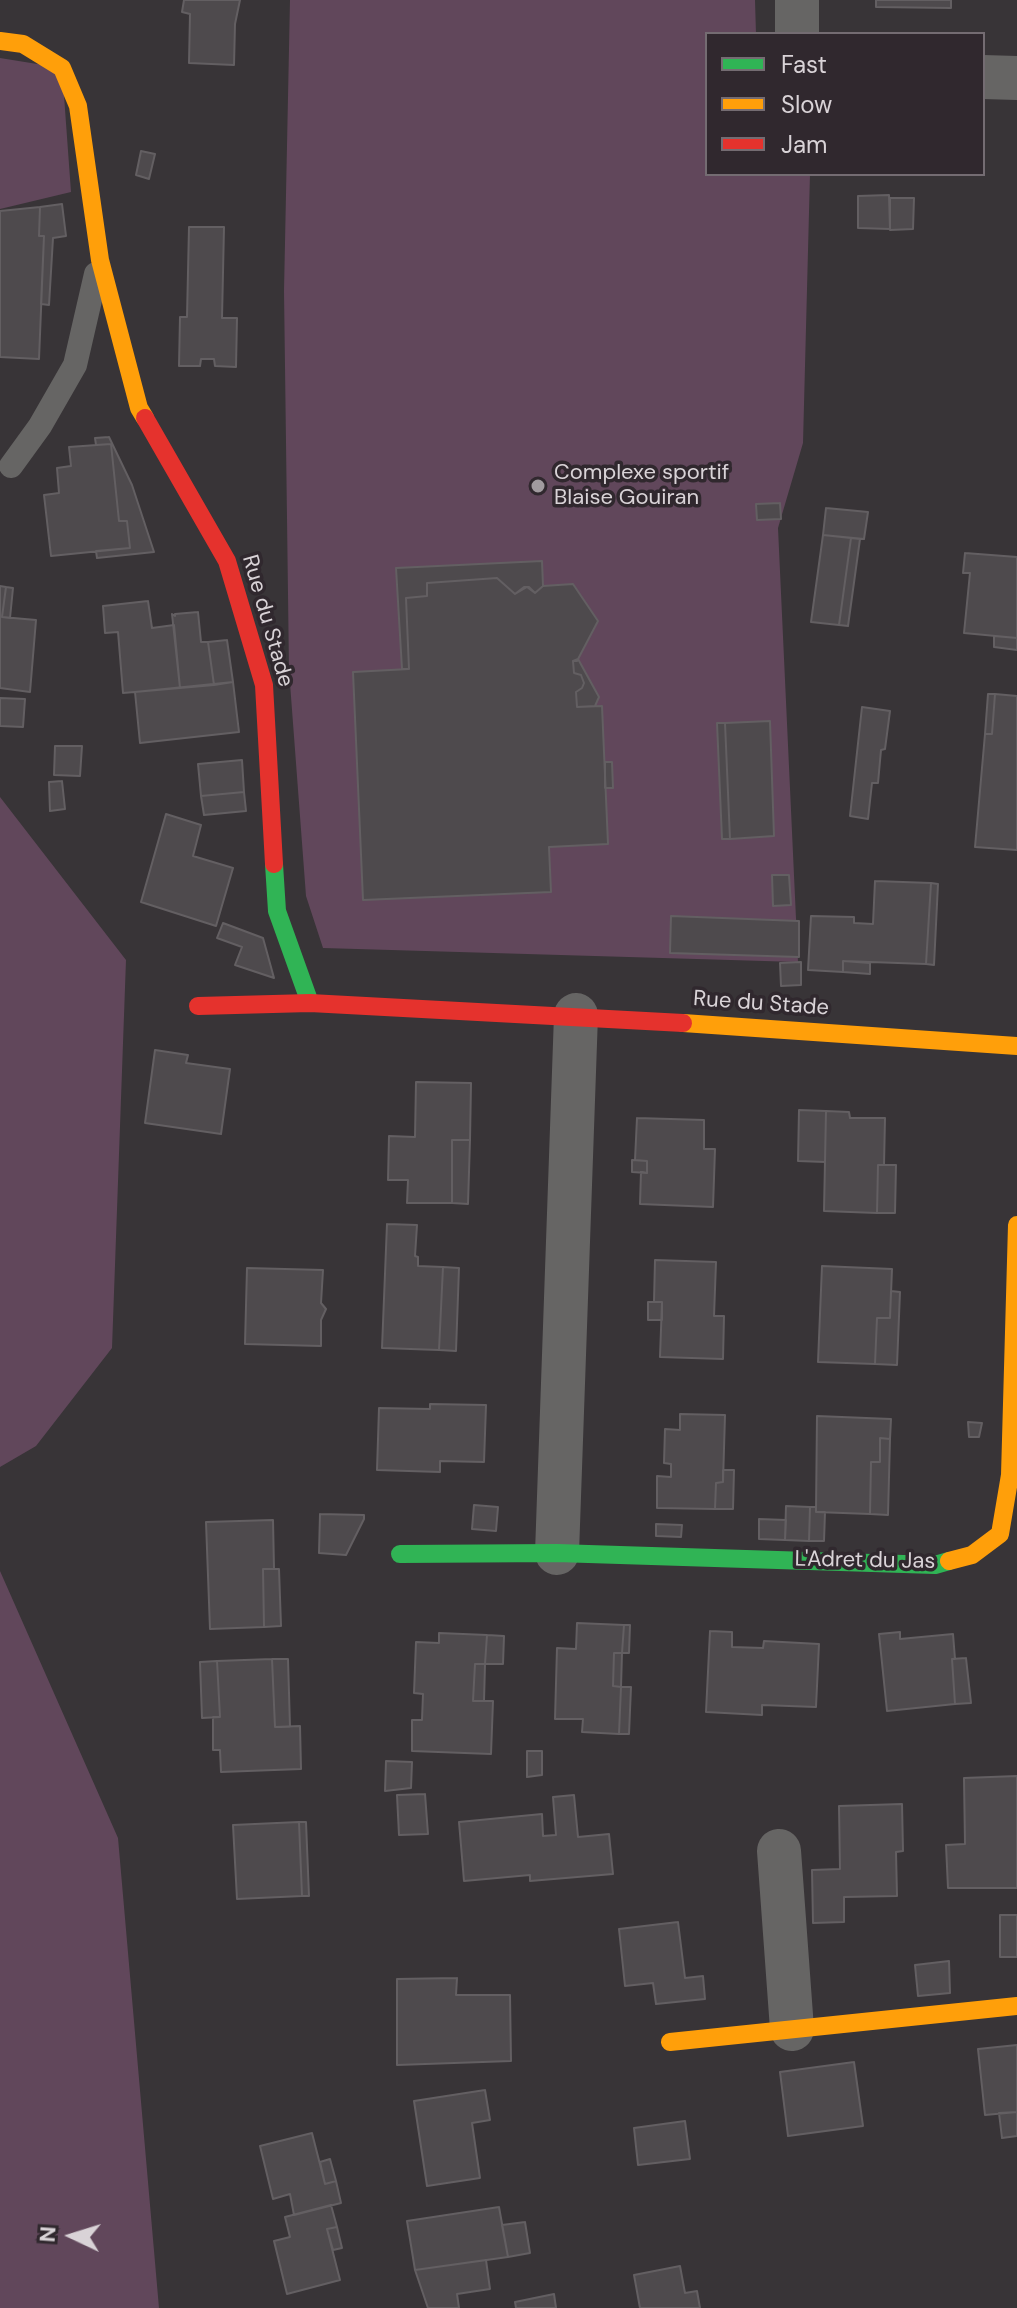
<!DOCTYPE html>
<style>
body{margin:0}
#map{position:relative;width:1017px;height:2308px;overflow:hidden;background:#383437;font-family:"DM Sans",sans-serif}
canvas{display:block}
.legend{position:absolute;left:705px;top:32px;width:280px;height:144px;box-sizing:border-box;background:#30282e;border:2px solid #746c72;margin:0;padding:10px 14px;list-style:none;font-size:24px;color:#d9d3d7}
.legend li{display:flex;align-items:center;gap:16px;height:40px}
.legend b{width:40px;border:2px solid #746c72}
.north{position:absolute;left:32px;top:2196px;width:80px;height:80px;-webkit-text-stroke:6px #30282e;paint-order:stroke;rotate:274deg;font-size:22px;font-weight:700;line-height:32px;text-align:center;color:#d9d3d7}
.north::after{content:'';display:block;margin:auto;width:28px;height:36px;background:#d9d3d7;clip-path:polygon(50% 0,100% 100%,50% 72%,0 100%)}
</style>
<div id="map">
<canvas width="1017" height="2308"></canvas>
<ul class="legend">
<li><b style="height:10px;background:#30b455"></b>Fast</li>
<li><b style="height:10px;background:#ff9f0a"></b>Slow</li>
<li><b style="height:10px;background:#e5322d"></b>Jam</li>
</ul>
<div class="north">N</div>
</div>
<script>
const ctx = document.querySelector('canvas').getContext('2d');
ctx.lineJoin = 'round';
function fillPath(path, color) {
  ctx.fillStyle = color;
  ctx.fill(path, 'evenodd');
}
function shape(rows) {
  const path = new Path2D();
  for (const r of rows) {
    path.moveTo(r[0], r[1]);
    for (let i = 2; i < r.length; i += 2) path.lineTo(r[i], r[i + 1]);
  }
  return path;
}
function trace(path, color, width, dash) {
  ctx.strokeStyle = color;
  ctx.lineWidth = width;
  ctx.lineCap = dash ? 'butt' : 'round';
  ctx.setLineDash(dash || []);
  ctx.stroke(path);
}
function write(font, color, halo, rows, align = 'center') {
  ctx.font = font + ' "DM Sans",sans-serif';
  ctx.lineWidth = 7;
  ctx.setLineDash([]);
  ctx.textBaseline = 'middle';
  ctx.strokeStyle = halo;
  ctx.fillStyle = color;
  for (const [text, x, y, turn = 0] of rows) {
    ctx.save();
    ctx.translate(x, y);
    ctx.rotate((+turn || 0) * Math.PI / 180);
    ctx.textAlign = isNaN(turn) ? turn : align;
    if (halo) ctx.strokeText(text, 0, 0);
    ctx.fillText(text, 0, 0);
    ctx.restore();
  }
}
fillPath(shape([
 [290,0,755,0,756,34,707,34,707,174,810,174,803,443,778,528,798,962,323,948,306,896,289,670,284,291],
 [0,58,62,68,71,192,0,209],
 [0,797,126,960,112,1348,36,1446,0,1467],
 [0,1571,118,1838,159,2308,0,2308]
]), '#61475b');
const building = shape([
 [184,0,240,0,235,24,234,65,189,63,190,14,182,12,184,0],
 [876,0,951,0,951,8,876,7,876,0],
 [141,151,155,154,149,179,136,175,141,151],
 [889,195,890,229,858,228,858,196,889,195],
 [890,198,914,198,913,229,890,230,890,198],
 [62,204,66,236,53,238,49,305,41,304,44,236,39,236,40,207,62,204],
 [40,207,39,236,44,236,39,359,0,357,0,211,40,207],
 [189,227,224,227,222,318,237,318,236,367,215,366,214,359,201,359,200,366,179,366,180,317,187,317,189,227],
 [109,437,132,485,154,552,97,558,96,551,130,548,127,521,119,521,111,444,96,445,95,438,109,437],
 [111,444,119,521,127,521,130,548,51,556,44,495,59,493,57,468,71,466,69,447,111,444],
 [780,503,781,519,757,520,756,504,780,503],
 [826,508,868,512,864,539,823,535,826,508],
 [823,535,851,538,839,625,811,622,823,535],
 [851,538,860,539,848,626,839,625,851,538],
 [965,553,1017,557,1017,638,964,633,970,573,963,573,965,553],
 [542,561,543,586,535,593,527,587,515,594,497,578,427,583,427,596,406,598,409,669,402,669,396,568,542,561],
 [497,578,515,594,524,587,529,587,535,593,543,586,573,584,598,621,577,661,573,661,574,673,581,675,584,683,582,688,576,692,577,707,602,706,608,844,549,847,551,892,363,900,353,672,409,669,406,598,427,596,427,583,497,578],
 [0,586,6,587,2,617,36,620,30,692,0,688,0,586],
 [6,587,13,588,10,618,2,617,6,587],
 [148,601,152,628,174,625,180,688,123,693,118,632,105,633,103,606,148,601],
 [198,612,201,642,208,642,214,685,180,688,172,614,175,616,175,614,198,612],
 [994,636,1017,638,1017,650,994,647,994,636],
 [227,640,233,682,214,685,208,642,227,640],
 [578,659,599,697,595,706,577,707,576,692,582,688,584,683,581,675,574,673,573,661,578,659],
 [233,682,239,732,140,743,135,692,233,682],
 [988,694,995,694,992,734,985,734,988,694],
 [995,694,1017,696,1017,850,975,847,985,734,992,734,995,694],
 [0,698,25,699,23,727,0,726,0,698],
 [862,707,890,711,885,749,881,750,878,783,872,783,868,819,850,816,862,707],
 [770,721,774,836,730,839,725,723,770,721],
 [717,723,725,723,730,839,722,839,717,723],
 [55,746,82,746,80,776,54,775,55,746],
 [242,760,244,792,201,796,198,764,242,760],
 [605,762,612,762,613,788,605,788,605,762],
 [62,781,65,809,50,811,49,782,62,781],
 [244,792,246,811,204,815,201,796,244,792],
 [166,814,201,825,193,856,233,868,216,926,141,902,166,814],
 [772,875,789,875,791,905,773,906,772,875],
 [875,881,931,883,926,964,843,961,843,972,808,970,811,916,854,917,854,923,873,924,875,881],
 [931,883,938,884,934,965,926,964,931,883],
 [671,916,799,921,799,957,670,953,671,916],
 [223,923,263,938,274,978,235,965,242,947,217,938,223,923],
 [843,961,870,963,870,974,843,972,843,961],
 [801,962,801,985,781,986,780,963,801,962],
 [155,1050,188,1055,186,1063,230,1069,221,1134,145,1123,155,1050],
 [416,1082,471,1083,470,1140,452,1140,452,1203,407,1203,408,1180,388,1180,389,1136,415,1137,416,1082],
 [799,1110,826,1111,825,1162,798,1161,799,1110],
 [826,1111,849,1112,850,1118,885,1118,884,1165,878,1165,877,1213,824,1211,826,1111],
 [637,1118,704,1120,704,1149,715,1149,713,1207,640,1204,641,1172,647,1173,647,1161,635,1160,637,1118],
 [452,1140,470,1140,468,1204,452,1203,452,1140],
 [632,1160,647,1161,647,1173,632,1172,632,1160],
 [878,1165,896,1165,895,1213,877,1213,878,1165],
 [387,1224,417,1225,415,1256,418,1257,418,1266,443,1267,439,1350,382,1348,387,1224],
 [655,1260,716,1262,714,1316,724,1316,723,1359,660,1357,662,1302,654,1302,655,1260],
 [822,1266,892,1269,890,1318,877,1318,875,1364,818,1362,822,1266],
 [443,1267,459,1268,456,1351,439,1350,443,1267],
 [247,1268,323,1270,321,1303,326,1309,321,1320,321,1346,245,1344,247,1268],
 [891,1291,900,1292,897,1365,875,1364,877,1318,890,1318,891,1291],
 [648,1302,662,1302,662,1320,648,1320,648,1302],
 [430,1404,486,1405,484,1462,440,1461,440,1472,377,1470,379,1408,430,1409,430,1404],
 [680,1414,725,1415,723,1482,716,1483,715,1509,657,1508,657,1476,671,1477,671,1464,664,1463,665,1429,680,1430,680,1414],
 [817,1416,891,1419,890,1439,880,1438,880,1462,871,1462,870,1514,816,1512,817,1416],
 [968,1422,982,1423,979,1437,969,1437,968,1422],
 [880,1438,890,1439,888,1515,870,1514,871,1462,880,1462,880,1438],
 [723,1470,734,1470,733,1509,715,1509,716,1483,723,1482,723,1470],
 [474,1505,498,1507,496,1531,472,1529,474,1505],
 [786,1506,810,1507,809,1541,785,1540,786,1506],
 [810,1507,816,1507,816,1512,825,1512,824,1541,809,1541,810,1507],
 [320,1514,364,1515,364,1519,346,1555,319,1553,320,1514],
 [759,1519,786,1520,785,1540,759,1539,759,1519],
 [273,1520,274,1569,263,1569,264,1627,210,1629,206,1522,273,1520],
 [656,1524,682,1525,681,1537,656,1536,656,1524],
 [263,1569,279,1569,281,1626,264,1627,263,1569],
 [577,1623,624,1625,622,1653,614,1653,613,1686,621,1687,619,1734,582,1732,583,1719,555,1719,557,1648,576,1649,577,1623],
 [624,1625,630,1625,629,1653,622,1653,624,1625],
 [710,1631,732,1632,732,1647,763,1648,764,1641,819,1644,816,1707,762,1705,762,1715,706,1712,710,1631],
 [900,1632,900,1639,953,1634,955,1659,952,1659,955,1704,887,1711,879,1634,900,1632],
 [439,1633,487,1635,485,1664,475,1664,473,1701,493,1701,491,1754,412,1751,412,1720,422,1720,423,1694,414,1693,416,1642,439,1643,439,1633],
 [487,1635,504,1636,503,1664,485,1664,487,1635],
 [614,1653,622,1653,621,1687,613,1686,614,1653],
 [966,1658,971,1703,955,1704,952,1659,966,1658],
 [272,1659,275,1727,300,1726,301,1769,221,1772,220,1750,213,1750,213,1717,220,1717,217,1661,272,1659],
 [272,1659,288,1659,290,1727,275,1727,272,1659],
 [217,1661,220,1717,202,1718,200,1662,217,1661],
 [475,1664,485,1664,484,1701,473,1701,475,1664],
 [621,1687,631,1687,629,1734,619,1734,621,1687],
 [527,1751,542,1751,542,1775,527,1777,527,1751],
 [386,1761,412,1762,411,1788,385,1791,386,1761],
 [1017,1776,1017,1888,948,1888,946,1845,965,1844,964,1778,1017,1776],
 [425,1794,428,1834,399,1835,397,1795,425,1794],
 [574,1795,578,1837,609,1834,613,1874,530,1881,530,1875,464,1881,459,1822,542,1814,543,1836,556,1835,553,1797,574,1795],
 [902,1804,903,1851,896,1852,897,1896,844,1897,844,1922,813,1923,812,1870,840,1869,839,1806,902,1804],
 [299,1822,306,1822,309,1896,302,1896,299,1822],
 [299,1822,302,1896,237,1899,233,1825,299,1822],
 [1000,1915,1017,1915,1017,1957,1000,1957,1000,1915],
 [678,1922,685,1978,703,1976,705,1999,656,2004,653,1983,625,1986,619,1929,678,1922],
 [949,1961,950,1993,918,1996,915,1965,949,1961],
 [457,1978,456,1995,510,1995,511,2061,397,2065,397,1979,457,1978],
 [1017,2045,1017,2112,985,2115,978,2049,1017,2045],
 [854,2062,863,2126,788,2136,780,2072,854,2062],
 [485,2090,490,2120,472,2123,480,2178,427,2186,414,2101,485,2090],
 [1017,2112,1017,2136,1002,2138,999,2113,1017,2112],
 [685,2121,690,2159,638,2165,634,2128,685,2121],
 [312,2133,325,2184,336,2181,341,2203,294,2215,290,2194,273,2199,260,2146,312,2133],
 [330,2159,336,2181,325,2184,320,2162,330,2159],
 [331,2205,337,2227,327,2229,340,2280,287,2294,274,2241,290,2237,285,2217,331,2205],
 [499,2207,508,2257,415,2270,407,2221,499,2207],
 [525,2222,530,2253,508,2257,502,2225,525,2222],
 [337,2227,342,2248,333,2250,327,2229,337,2227],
 [486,2260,490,2289,457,2294,459,2308,428,2308,415,2270,486,2260],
 [680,2266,685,2293,697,2291,700,2308,640,2308,634,2275,680,2266],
 [554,2294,556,2308,516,2308,515,2302,554,2294]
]);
fillPath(building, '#4e4a4d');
trace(building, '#635f62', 2);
trace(shape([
 [11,466,40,426,75,365,96,274]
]), '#666564', 24);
trace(shape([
 [797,0,797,34],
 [983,77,1017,78],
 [557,1553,576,1015],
 [779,1851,792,2029]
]), '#666564', 44);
trace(shape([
 [274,864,277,911,310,1003],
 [400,1554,557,1553,935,1565,949,1561]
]), '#30b455', 18);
trace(shape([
 [0,41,23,44,62,68,78,106,100,260,139,408,145,418],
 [683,1023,1017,1046],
 [949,1561,972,1555,1000,1534,1010,1475,1017,1225],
 [670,2042,1017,2006]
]), '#ff9f0a', 18);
trace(shape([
 [145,418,227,561,264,685,274,864],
 [198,1006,310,1003,683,1023]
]), '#e5322d', 18);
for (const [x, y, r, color] of [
 [538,486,8,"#a19b9f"]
]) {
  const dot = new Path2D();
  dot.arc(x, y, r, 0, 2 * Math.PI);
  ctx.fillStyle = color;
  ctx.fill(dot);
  trace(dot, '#30282e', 3);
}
write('22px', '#d9d3d7', '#30282e', [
 ["Complexe sportif",554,473],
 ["Blaise Gouiran",554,498]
], 'left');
write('22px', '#d9d3d7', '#30282e', [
 ["Rue du Stade",267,621,74],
 ["Rue du Stade",761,1004,4],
 ["L'Adret du Jas",865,1561,1]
]);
</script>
